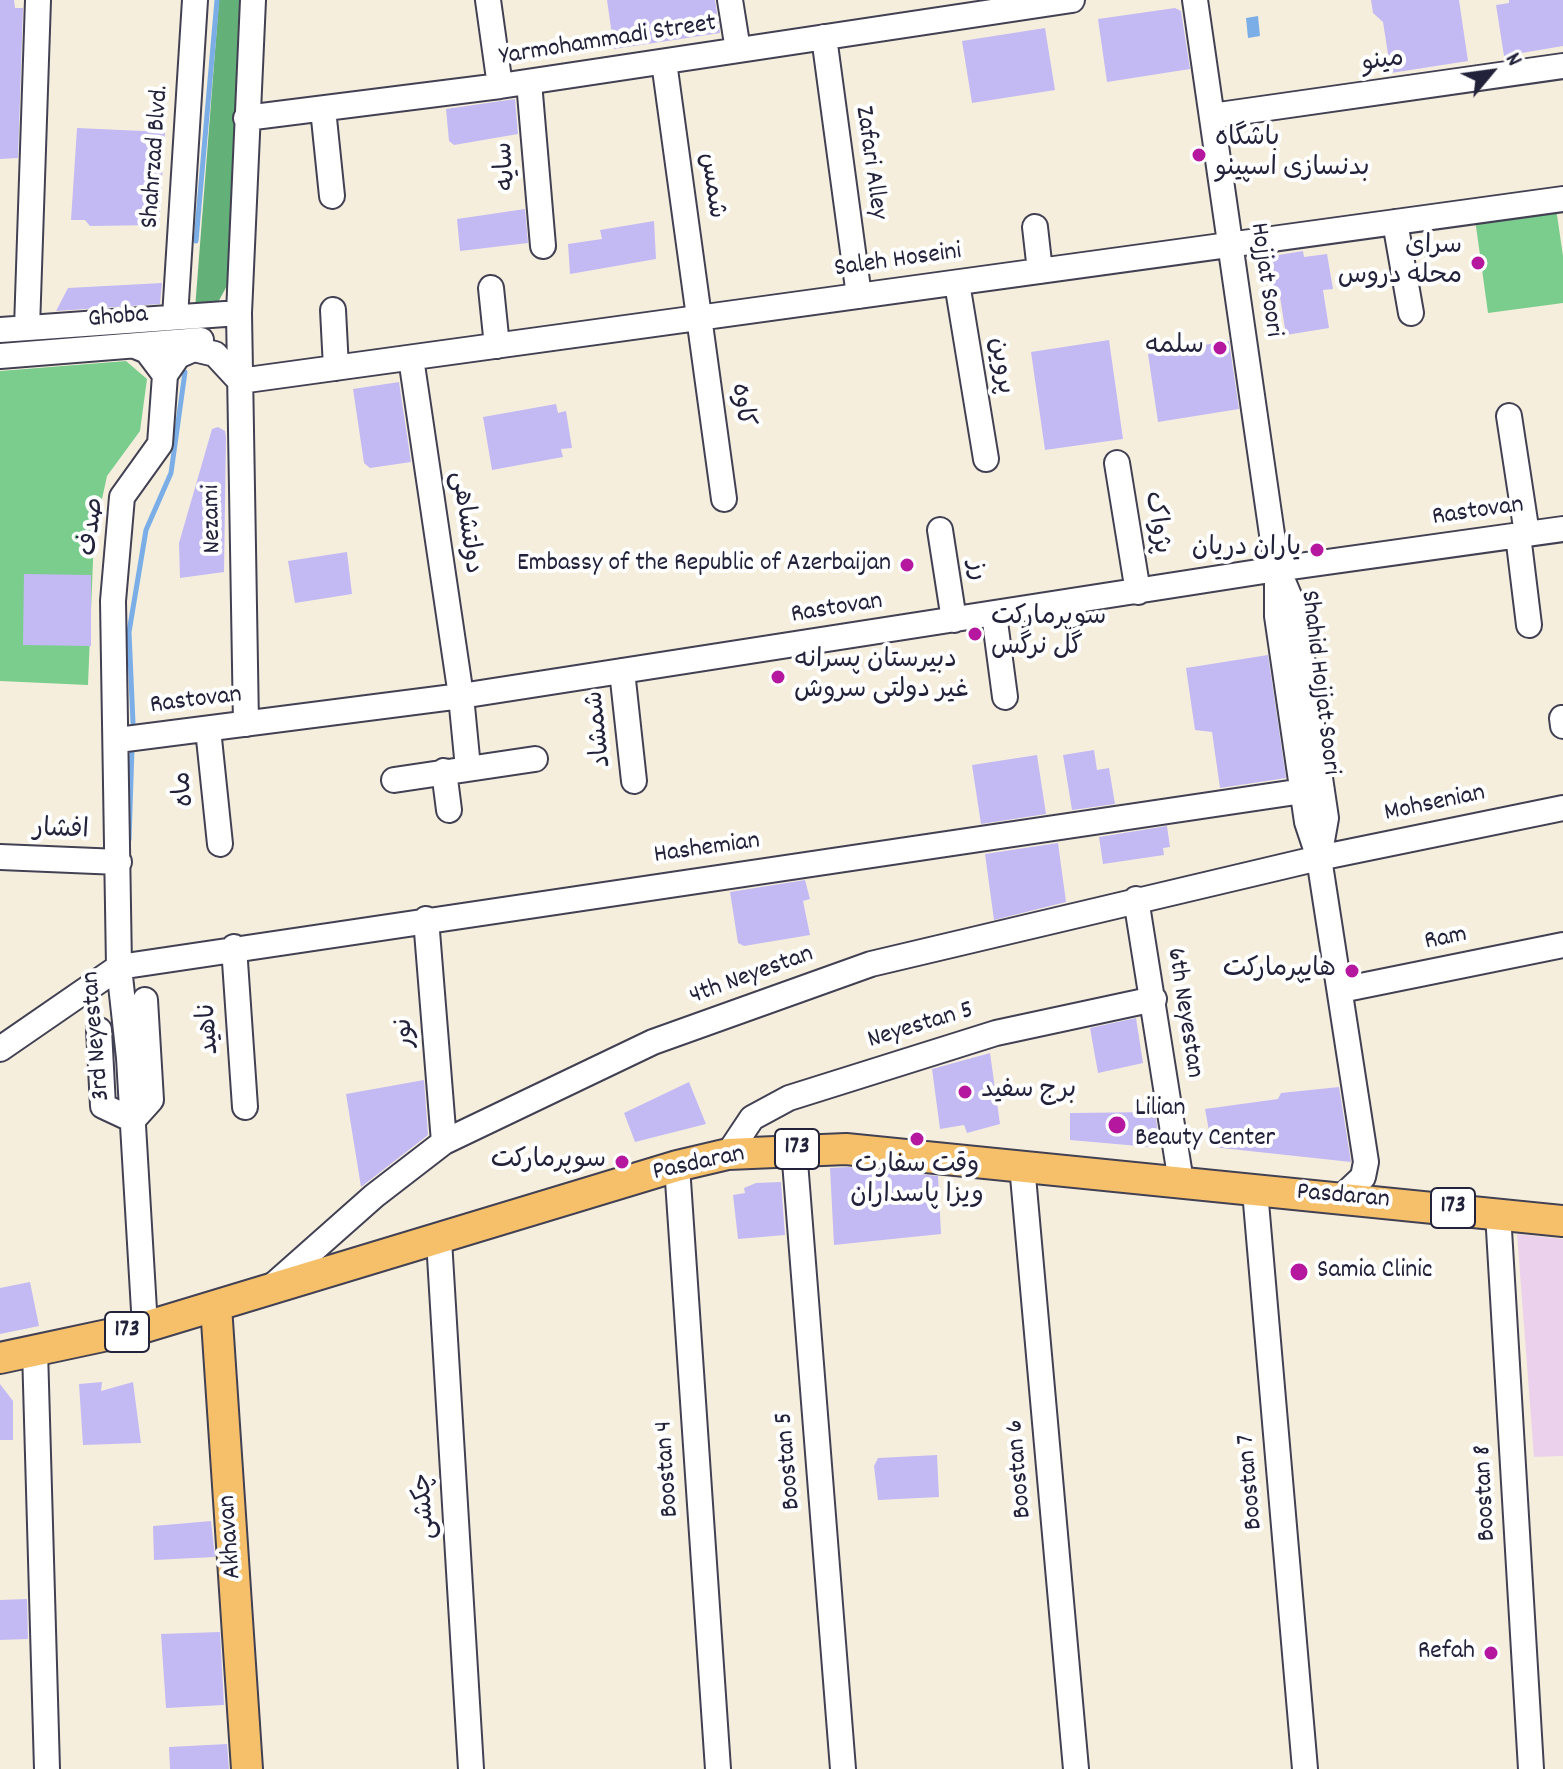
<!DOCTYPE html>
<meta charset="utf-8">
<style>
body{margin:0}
#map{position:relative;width:1563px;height:1769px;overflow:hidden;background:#f6eedd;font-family:Dekko,sans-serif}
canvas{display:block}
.north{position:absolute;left:1451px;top:32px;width:80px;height:80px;-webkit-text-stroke:6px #fff;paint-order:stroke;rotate:61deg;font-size:22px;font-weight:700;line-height:32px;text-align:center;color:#22223b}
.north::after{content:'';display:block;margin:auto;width:28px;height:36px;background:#22223b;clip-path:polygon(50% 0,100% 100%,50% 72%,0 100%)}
</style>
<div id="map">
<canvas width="1563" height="1769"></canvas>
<div class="north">N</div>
</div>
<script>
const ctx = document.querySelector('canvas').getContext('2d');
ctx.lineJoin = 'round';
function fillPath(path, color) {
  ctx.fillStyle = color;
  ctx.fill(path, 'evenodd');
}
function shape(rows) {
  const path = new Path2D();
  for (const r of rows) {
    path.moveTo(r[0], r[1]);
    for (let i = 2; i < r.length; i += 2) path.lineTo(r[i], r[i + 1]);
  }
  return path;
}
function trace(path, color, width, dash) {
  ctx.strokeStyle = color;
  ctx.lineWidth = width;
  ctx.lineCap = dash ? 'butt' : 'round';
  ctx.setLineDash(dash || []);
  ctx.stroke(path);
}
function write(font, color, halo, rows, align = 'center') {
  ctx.font = font + ' Dekko,"Playpen Sans Arabic",sans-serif';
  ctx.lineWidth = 8;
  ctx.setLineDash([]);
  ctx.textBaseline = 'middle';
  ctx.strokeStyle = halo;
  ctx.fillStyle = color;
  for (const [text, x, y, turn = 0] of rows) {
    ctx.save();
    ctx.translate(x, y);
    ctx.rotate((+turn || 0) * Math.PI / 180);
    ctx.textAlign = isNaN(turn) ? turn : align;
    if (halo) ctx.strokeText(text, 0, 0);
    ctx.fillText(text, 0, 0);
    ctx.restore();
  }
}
fillPath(shape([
 [1517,1234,1563,1239,1563,1456,1534,1457]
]), '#ebd1eb');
fillPath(shape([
 [1556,208,1563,256,1563,303,1488,313,1475,219],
 [126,361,147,379,140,431,107,476,94,536,88,685,0,681,0,371]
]), '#7bcd8e');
fillPath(shape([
 [219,0,240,0,228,284,216,306,195,309]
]), '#64b079');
fillPath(shape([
 [1258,16,1260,36,1248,38,1246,18]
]), '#7baee7');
trace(shape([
 [196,241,217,0],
 [133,723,129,632,146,530,171,473,185,372],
 [129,840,132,749]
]), '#7baee7', 5);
fillPath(shape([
 [0,0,14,0,15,8,23,8,18,158,0,159],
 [607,0,715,0,720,33,614,49],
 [1371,0,1459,0,1468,61,1391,73,1383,22,1373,13],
 [1509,0,1563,0,1563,46,1504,56,1496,5,1509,3],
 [1175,8,1181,11,1190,69,1107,82,1098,19],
 [1045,28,1055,90,972,103,962,41],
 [515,99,518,134,454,145,449,141,446,109],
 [77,128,165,132,159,225,90,226,85,220,71,220],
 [525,209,528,243,460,251,457,219],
 [654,221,656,259,570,274,568,244,602,239,600,230],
 [1303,251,1304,257,1327,254,1333,289,1323,290,1329,328,1286,335,1280,297,1272,298,1266,257],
 [162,283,160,304,56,311,68,288],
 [1109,340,1123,439,1045,450,1031,352],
 [1229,341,1239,409,1158,422,1148,354],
 [399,382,411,462,370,468,364,463,353,389],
 [556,404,558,413,566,411,572,448,561,449,563,457,492,470,483,417],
 [218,427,225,431,226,437,224,572,180,578,179,543,212,429],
 [347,552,352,594,295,603,288,561],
 [24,574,91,575,91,646,23,645],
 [1268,655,1286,778,1220,788,1212,732,1195,730,1186,668],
 [1094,750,1097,770,1109,768,1115,804,1072,810,1063,755],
 [1037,755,1046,814,981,824,972,765],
 [1167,826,1170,847,1163,848,1164,855,1103,864,1099,837],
 [1058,843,1066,902,994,920,985,854],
 [805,880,810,899,803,901,810,935,744,946,738,943,730,892],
 [1136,1018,1143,1063,1098,1073,1090,1028],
 [990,1053,1000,1124,967,1133,964,1125,940,1129,932,1069],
 [424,1080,428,1135,361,1187,346,1094],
 [689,1082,706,1124,635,1142,624,1113],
 [1339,1087,1351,1162,1212,1147,1205,1109,1278,1099,1281,1093],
 [1155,1112,1158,1133,1150,1147,1070,1140,1070,1113],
 [849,1167,938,1176,941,1234,834,1245,830,1168],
 [781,1182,785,1235,738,1239,733,1195,745,1193,744,1188,756,1183],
 [30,1282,39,1326,0,1334,0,1288],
 [102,1382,101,1391,133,1382,141,1443,83,1445,79,1384],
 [0,1384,13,1401,13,1440,0,1440],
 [937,1455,939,1497,878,1500,874,1466,878,1458],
 [211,1521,215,1557,154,1560,153,1526],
 [27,1599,28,1639,0,1640,0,1600],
 [220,1632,224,1705,166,1708,161,1634],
 [227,1744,229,1769,170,1769,169,1747]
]), '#c3baf4');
const minor = shape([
 [488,0,500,86],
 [730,0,738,50],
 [1195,0,1277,569,1277,616,1307,822,1319,858,1366,1162,1363,1177,1343,1196],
 [824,37,859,296],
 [664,62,724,499],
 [529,82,543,246],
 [323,109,332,196],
 [1212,116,1563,66],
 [246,118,500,86,1072,0],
 [1395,222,1411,313],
 [1035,227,1040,271],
 [957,283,986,459],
 [491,288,497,346],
 [333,310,336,368],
 [175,317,195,0],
 [27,328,38,0],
 [0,330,239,313],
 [135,346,147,351,165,375,160,444,122,497,113,601,119,967,129,1058,145,1327],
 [0,356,201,340],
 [411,358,461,696,468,768],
 [165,375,178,356,194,349,215,354,240,381,1563,199],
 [1509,416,1527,534],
 [1117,463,1138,592],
 [940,530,954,620],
 [1518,535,1529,625],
 [1282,579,1295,610,1326,818,1320,852],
 [994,614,1005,697],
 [622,671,634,781],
 [1562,718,1563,726],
 [246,724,239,313,253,0],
 [208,729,220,844],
 [118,740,461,696,1277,569,1563,529],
 [444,771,449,810],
 [394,780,535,759],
 [0,857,119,862],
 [1136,899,1181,1182],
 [426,919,444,1142],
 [234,947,245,1107],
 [1341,990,1563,945],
 [99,1030,103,1106,133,1120,151,1100,145,1000],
 [0,1049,119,967,1303,791],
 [794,1149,843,1769],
 [728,1154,752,1118,789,1098,996,1033,1154,999],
 [1022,1165,1076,1769],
 [677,1166,718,1769],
 [1255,1191,1305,1769],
 [1498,1213,1531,1769],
 [439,1240,471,1769],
 [269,1289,374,1196,444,1142,653,1042,871,964,1319,858,1563,808],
 [35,1350,47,1769]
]);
const major = shape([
 [216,1306,247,1769],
 [0,1358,145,1327,677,1166,728,1154,846,1149,1563,1221]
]);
trace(minor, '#424153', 28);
trace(major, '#424153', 34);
trace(minor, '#fff', 24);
trace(major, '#f6c06b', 30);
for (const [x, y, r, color] of [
 [1199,155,8,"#b5179e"],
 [1478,263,8,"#b5179e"],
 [1220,348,8,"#b5179e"],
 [1317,550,8,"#b5179e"],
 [907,565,8,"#b5179e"],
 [975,634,8,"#b5179e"],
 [778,677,8,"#b5179e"],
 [1352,971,8,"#b5179e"],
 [965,1092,8,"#b5179e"],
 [1117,1125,10,"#b5179e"],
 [917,1139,8,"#b5179e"],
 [622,1162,8,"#b5179e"],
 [1299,1272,10,"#b5179e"],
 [1491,1653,8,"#b5179e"]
]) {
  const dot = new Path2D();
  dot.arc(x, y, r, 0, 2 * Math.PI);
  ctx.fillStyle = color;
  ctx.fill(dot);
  trace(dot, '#fff', 3);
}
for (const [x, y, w] of [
 [797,1149,44],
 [1453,1208,44],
 [127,1332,44]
]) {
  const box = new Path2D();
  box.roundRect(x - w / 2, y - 20, w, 40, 6);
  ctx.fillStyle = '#fff';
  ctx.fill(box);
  trace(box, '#22223b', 2);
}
write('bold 24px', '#22223b', null, [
 ["173",797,1149],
 ["173",1453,1208],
 ["173",127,1332]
]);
write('26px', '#22223b', '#fff', [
 ["Yarmohammadi Street",608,42,-9],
 ["مینو",1383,63,-8],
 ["Shahrzad Blvd.",157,157,-86],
 ["Zafari Alley",869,163,82],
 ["سایه",508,166,-95],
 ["شمس",710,186,82],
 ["Saleh Hoseini",898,262,-8],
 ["Hojjat Soori",1264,280,82],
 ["Ghoba",118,319,-5],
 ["پروین",999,366,81],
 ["کاوه",740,405,83],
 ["Rastovan",1478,513,-8],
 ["Nezami",214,519,-91],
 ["دولتشاهی",464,523,82],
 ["پژواک",1155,523,81],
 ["صدف",94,527,-82],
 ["رز",975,571,81],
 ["Rastovan",837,610,-9],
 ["Shahid Hojjat Soori",1318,683,83],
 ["Rastovan",196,702,-7],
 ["شمشاد",601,729,-96],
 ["ماه",186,789,-96],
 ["Mohsenian",1435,805,-12],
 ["افشار",61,832,2],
 ["Hashemian",707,850,-8],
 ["Ram",1446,940,-11],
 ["4th Neyestan",752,977,-20],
 ["6th Neyestan",1183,1013,81],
 ["Neyestan 5",921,1027,-17],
 ["ناهید",211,1029,-94],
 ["نور",407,1033,-95],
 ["3rd Neyestan",98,1036,-95],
 ["Pasdaran",699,1165,-12],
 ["Pasdaran",1343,1198,5],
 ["Boostan 5",790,1461,-95],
 ["Boostan 4",669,1469,-94],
 ["Boostan 6",1021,1469,-95],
 ["Boostan 7",1252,1482,-95],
 ["Boostan 8",1487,1493,-93],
 ["چکشی",427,1506,-94],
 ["Akhavan",232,1537,-94]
]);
write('26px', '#22223b', '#fff', [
 ["باشگاه",1215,140,"left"],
 ["بدنسازی اسپینو",1215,170,"left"],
 ["سرای",1462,248],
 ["محله دروس",1462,278],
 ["سلمه",1204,348],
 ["یاران دریان",1301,550],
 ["Embassy of the Republic of Azerbaijan",891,565],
 ["سوپرمارکت",991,619,"left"],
 ["گل نرگس",991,649,"left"],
 ["دبیرستان پسرانه",794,662,"left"],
 ["غیر دولتی سروش",794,692,"left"],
 ["هایپرمارکت",1336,971],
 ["برج سفید",981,1092,"left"],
 ["Lilian",1135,1110,"left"],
 ["Beauty Center",1135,1140,"left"],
 ["سوپرمارکت",606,1162],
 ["وقت سفارت",917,1167,"center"],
 ["ویزا پاسداران",917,1197,"center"],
 ["Samia Clinic",1317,1272,"left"],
 ["Refah",1475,1653]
], 'right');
</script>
